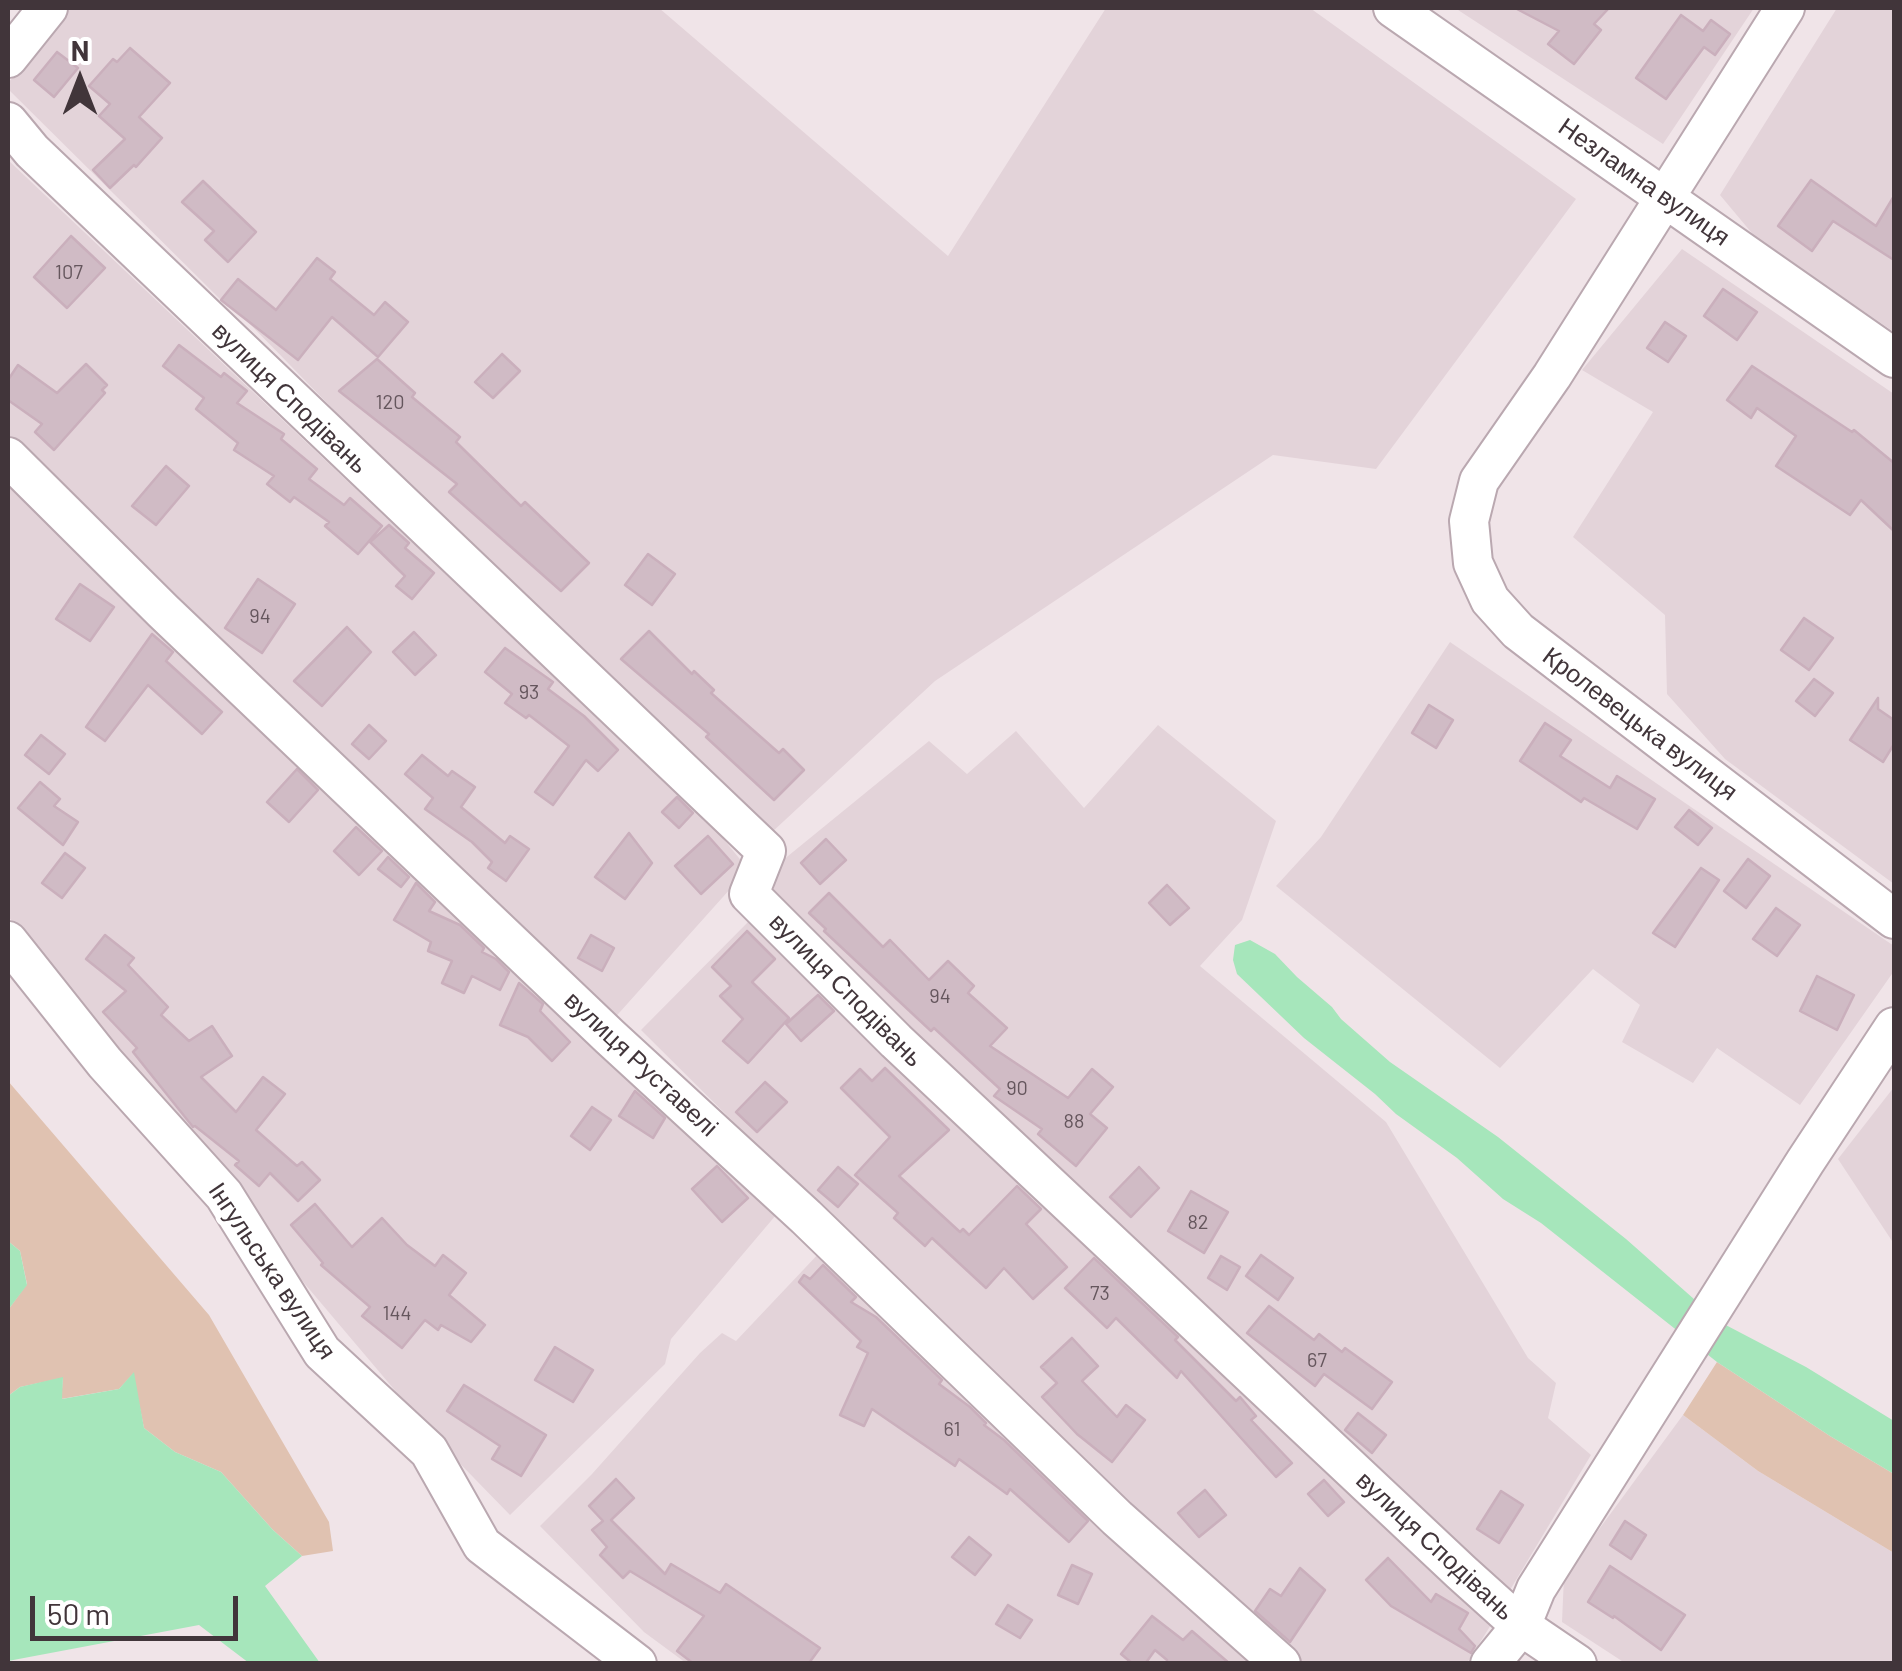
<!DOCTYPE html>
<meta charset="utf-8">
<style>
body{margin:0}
#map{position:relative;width:1902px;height:1671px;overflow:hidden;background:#f0e4e8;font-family:Barlow,sans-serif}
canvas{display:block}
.frame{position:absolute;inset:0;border:10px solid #41353a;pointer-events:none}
.north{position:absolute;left:30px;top:30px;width:100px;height:100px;-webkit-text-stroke:8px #fff;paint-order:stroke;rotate:0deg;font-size:28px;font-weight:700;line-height:40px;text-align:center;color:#41353a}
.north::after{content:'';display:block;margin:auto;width:35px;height:45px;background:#41353a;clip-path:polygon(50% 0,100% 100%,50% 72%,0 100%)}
.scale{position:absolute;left:30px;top:1596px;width:208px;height:45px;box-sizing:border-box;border:5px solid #41353a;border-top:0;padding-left:12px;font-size:30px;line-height:35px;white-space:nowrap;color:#41353a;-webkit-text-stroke:8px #fff;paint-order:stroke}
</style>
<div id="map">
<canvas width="1902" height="1671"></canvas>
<div class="frame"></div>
<div class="north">N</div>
<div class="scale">50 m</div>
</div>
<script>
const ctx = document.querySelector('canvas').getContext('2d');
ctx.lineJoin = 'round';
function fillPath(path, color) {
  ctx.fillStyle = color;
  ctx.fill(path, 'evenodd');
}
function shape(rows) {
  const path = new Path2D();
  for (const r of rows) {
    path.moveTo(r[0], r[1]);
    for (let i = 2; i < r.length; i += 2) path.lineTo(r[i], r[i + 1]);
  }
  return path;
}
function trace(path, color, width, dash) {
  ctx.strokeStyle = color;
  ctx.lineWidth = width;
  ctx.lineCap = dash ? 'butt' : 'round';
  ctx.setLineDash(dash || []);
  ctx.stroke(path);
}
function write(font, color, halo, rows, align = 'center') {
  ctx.font = font + ' Barlow,sans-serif';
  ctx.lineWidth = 9;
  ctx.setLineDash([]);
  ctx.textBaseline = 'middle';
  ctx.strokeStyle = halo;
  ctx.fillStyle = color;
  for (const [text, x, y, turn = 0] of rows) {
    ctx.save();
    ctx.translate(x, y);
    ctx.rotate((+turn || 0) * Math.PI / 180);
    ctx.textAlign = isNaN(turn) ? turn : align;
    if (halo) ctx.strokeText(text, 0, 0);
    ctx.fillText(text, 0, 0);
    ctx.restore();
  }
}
fillPath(shape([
 [71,8,659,8,948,256,1106,8,1310,8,1576,199,1376,469,1273,455,935,681,771,833,412,490,245,319,221,300,8,89,8,83],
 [1455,8,1754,8,1663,144],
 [1837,8,1894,8,1894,332,1756,238,1720,195],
 [8,160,716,830,748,869,611,1022,8,443],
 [1682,249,1894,394,1894,884,1725,759,1667,694,1665,615,1573,537,1653,412,1582,370],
 [8,470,776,1215,671,1339,665,1364,510,1515,437,1440,122,1068,8,916],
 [1450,642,1894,946,1894,971,1800,1105,1717,1048,1693,1083,1622,1042,1640,1005,1593,969,1500,1068,1276,886,1321,837],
 [1158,725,1276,821,1242,920,1200,966,1386,1122,1528,1358,1556,1383,1548,1418,1591,1455,1507,1595,772,904,777,865,929,741,967,774,1016,731,1084,808],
 [750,920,1494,1620,1467,1663,1294,1663,1125,1511,641,1030],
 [1894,1087,1894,1244,1838,1159],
 [822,1250,1258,1663,686,1663,644,1632,540,1526,592,1474,700,1353,722,1333,736,1341],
 [1683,1415,1758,1471,1894,1553,1894,1663,1625,1663,1562,1622,1564,1577]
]), '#e3d3d9');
fillPath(shape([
 [8,1081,209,1315,329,1522,333,1551,302,1556,273,1530,221,1472,175,1452,144,1428,133,1374,119,1389,61,1399,63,1378,20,1387,8,1396,8,1310,27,1284,20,1251,8,1241],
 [1717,1362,1830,1436,1894,1474,1894,1553,1758,1471,1683,1415]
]), '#e0c2b1');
fillPath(shape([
 [1250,940,1275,954,1297,977,1332,1007,1341,1019,1390,1062,1498,1137,1626,1239,1720,1322,1806,1367,1894,1421,1894,1474,1830,1436,1717,1362,1541,1223,1503,1199,1457,1158,1396,1114,1375,1094,1304,1038,1237,974,1233,960,1235,945],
 [8,1241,20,1251,27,1285,8,1310],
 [134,1372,144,1428,175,1452,221,1472,273,1530,302,1556,265,1586,320,1663,249,1663,199,1625,8,1661,8,1396,20,1387,63,1377,62,1399,119,1389]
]), '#a6e6bb');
const building = shape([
 [1515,8,1609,8,1594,24,1601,30,1574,64,1548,44,1559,31,1515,8],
 [1681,15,1703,31,1711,20,1730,34,1715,55,1704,47,1666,99,1636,78,1681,15],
 [130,48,170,83,139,117,162,138,136,167,134,165,110,188,93,170,125,139,99,116,110,104,89,86,113,59,117,62,130,48],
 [57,52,78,68,54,97,34,80,57,52],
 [1811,180,1876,226,1894,196,1894,260,1833,221,1812,251,1778,226,1811,180],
 [203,181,256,232,228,262,205,240,214,231,182,202,203,181],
 [71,236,105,268,67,308,34,277,71,236],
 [317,258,335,272,330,279,374,315,385,302,408,322,378,357,332,317,298,360,221,300,238,279,276,310,317,258],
 [1723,289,1757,312,1737,340,1704,316,1723,289],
 [1665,322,1686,336,1668,362,1647,348,1665,322],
 [179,345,221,377,224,373,247,391,237,403,284,434,281,439,317,469,309,479,344,505,350,498,382,526,358,554,325,526,329,522,294,497,290,502,267,484,274,476,234,450,238,443,196,409,204,398,163,366,179,345],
 [502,354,520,371,493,398,475,382,502,354],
 [377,359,415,393,412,397,460,437,456,442,521,506,525,502,589,563,561,591,449,492,457,484,339,391,377,359],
 [86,364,107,385,102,390,105,393,54,450,35,432,42,424,8,400,8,380,18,365,57,393,86,364],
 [1752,366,1852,432,1854,430,1894,463,1894,531,1861,500,1850,515,1776,466,1796,436,1757,408,1751,418,1727,400,1752,366],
 [166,466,189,486,156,525,132,506,166,466],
 [389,525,409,543,405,548,434,573,412,599,396,586,405,576,370,542,389,525],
 [648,554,675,574,652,605,625,585,648,554],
 [258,579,295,604,262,653,225,628,258,579],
 [80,584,114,607,90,641,56,619,80,584],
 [1804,618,1833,638,1809,670,1781,650,1804,618],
 [347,627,371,652,322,706,294,681,347,627],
 [649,631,692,674,694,671,714,690,711,693,779,753,783,749,804,770,774,800,706,737,709,734,621,659,649,631],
 [414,632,436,655,415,675,393,652,414,632],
 [152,634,173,652,166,661,222,712,202,734,148,685,105,741,86,727,152,634],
 [505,648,553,682,548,689,584,716,618,750,598,771,586,760,553,805,535,792,569,746,529,715,526,718,505,703,512,694,485,672,505,648],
 [1814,679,1833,693,1815,716,1796,701,1814,679],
 [1878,698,1878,709,1894,720,1894,744,1883,762,1850,740,1878,698],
 [1429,705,1453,720,1436,748,1412,733,1429,705],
 [1545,723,1571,740,1560,756,1610,788,1617,776,1655,799,1637,829,1584,798,1581,802,1520,761,1545,723],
 [369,725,386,741,369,759,352,744,369,725],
 [41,735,65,754,49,774,25,755,41,735],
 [422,755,448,776,452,771,475,787,461,807,505,843,510,836,529,849,506,881,488,868,492,862,472,842,425,809,433,798,405,774,422,755],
 [297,769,318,790,289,822,267,802,297,769],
 [40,782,60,799,54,806,78,822,63,845,18,808,40,782],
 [677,797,693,813,679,828,662,812,677,797],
 [1689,810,1712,828,1698,845,1675,827,1689,810],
 [356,827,382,851,359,875,334,851,356,827],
 [629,833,652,863,625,899,595,877,629,833],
 [708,836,733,864,701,894,675,866,708,836],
 [826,839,846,860,820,884,801,863,826,839],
 [65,853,85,868,62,898,42,883,65,853],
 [388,857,409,877,401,887,378,869,388,857],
 [1748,859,1770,876,1746,908,1724,891,1748,859],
 [1701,868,1719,880,1675,947,1653,933,1701,868],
 [416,883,435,902,429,911,460,925,484,948,482,952,496,959,509,972,500,990,472,976,464,993,442,983,452,961,428,951,431,942,394,920,416,883],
 [1167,885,1189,908,1170,925,1149,903,1167,885],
 [829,893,883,947,890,940,929,980,948,961,974,986,968,993,1007,1028,990,1046,1068,1098,1092,1069,1113,1087,1090,1114,1107,1128,1076,1166,1038,1134,1042,1129,994,1096,1000,1089,934,1028,931,1031,824,931,826,929,809,913,829,893],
 [1776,908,1800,925,1777,956,1753,939,1776,908],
 [747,931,775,959,752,982,789,1018,748,1063,723,1041,743,1019,720,996,731,986,712,967,747,931],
 [105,935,134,958,128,965,168,1007,161,1015,189,1041,212,1026,232,1056,201,1077,236,1112,263,1077,285,1094,256,1130,297,1166,302,1162,320,1180,298,1201,270,1173,259,1186,235,1165,239,1161,195,1126,193,1127,133,1052,137,1048,103,1012,126,991,86,959,105,935],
 [591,935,614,948,602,971,578,958,591,935],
 [1817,976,1854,995,1837,1030,1800,1011,1817,976],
 [519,983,543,1004,540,1011,570,1042,552,1061,528,1037,500,1025,519,983],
 [818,995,834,1011,801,1041,786,1024,818,995],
 [885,1068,949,1130,899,1176,960,1232,963,1229,969,1235,1017,1186,1041,1209,1026,1224,1067,1267,1033,1299,1004,1268,986,1288,932,1238,925,1246,894,1218,898,1213,855,1175,890,1137,841,1088,860,1069,872,1081,885,1068],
 [765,1082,787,1102,757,1132,736,1112,765,1082],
 [635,1091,665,1118,653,1138,619,1116,635,1091],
 [592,1107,611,1120,590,1150,571,1136,592,1107],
 [717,1166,748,1198,722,1222,692,1189,717,1166],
 [838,1167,858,1184,838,1207,818,1190,838,1167],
 [1139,1167,1159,1188,1131,1217,1110,1197,1139,1167],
 [1191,1191,1228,1212,1204,1253,1168,1231,1191,1191],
 [315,1204,352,1247,382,1218,407,1245,435,1266,443,1255,466,1273,449,1295,485,1325,471,1342,441,1325,438,1330,425,1320,402,1348,362,1316,370,1307,321,1265,323,1263,291,1225,315,1204],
 [1261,1255,1293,1278,1278,1300,1246,1276,1261,1255],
 [1221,1256,1240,1267,1227,1290,1208,1278,1221,1256],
 [1094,1258,1178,1337,1175,1340,1236,1401,1240,1397,1256,1416,1251,1420,1292,1463,1276,1477,1181,1371,1177,1378,1116,1318,1107,1328,1065,1288,1094,1258],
 [823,1265,856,1297,851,1302,876,1317,942,1380,939,1384,970,1407,986,1423,984,1425,1004,1440,1088,1521,1069,1542,1010,1489,1007,1494,959,1459,955,1466,872,1409,864,1426,840,1415,868,1353,857,1347,861,1341,799,1282,804,1275,810,1279,823,1265],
 [1269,1306,1314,1340,1319,1334,1342,1352,1345,1348,1392,1382,1372,1409,1324,1374,1315,1386,1247,1333,1269,1306],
 [1072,1338,1098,1366,1082,1381,1117,1417,1126,1405,1145,1420,1112,1462,1077,1434,1042,1397,1057,1383,1041,1367,1072,1338],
 [555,1347,593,1370,573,1402,535,1380,555,1347],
 [464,1385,546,1435,521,1476,492,1459,500,1446,447,1411,464,1385],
 [1358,1413,1386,1435,1372,1453,1345,1430,1358,1413],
 [616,1479,634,1498,611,1520,665,1574,671,1564,720,1593,726,1584,820,1648,809,1663,694,1664,677,1651,704,1616,630,1571,623,1578,600,1555,607,1547,592,1530,603,1521,589,1506,616,1479],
 [1324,1480,1344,1502,1328,1516,1308,1494,1324,1480],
 [1205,1490,1226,1515,1199,1537,1178,1513,1205,1490],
 [1501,1491,1523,1505,1499,1543,1477,1529,1501,1491],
 [1625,1521,1646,1535,1631,1559,1610,1545,1625,1521],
 [969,1537,991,1555,975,1575,952,1557,969,1537],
 [1388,1558,1431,1602,1436,1594,1468,1613,1459,1629,1475,1646,1471,1653,1391,1606,1366,1580,1388,1558],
 [1072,1565,1092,1574,1078,1604,1058,1595,1072,1565],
 [1610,1566,1685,1615,1661,1650,1614,1616,1613,1618,1588,1602,1610,1566],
 [1300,1568,1325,1590,1290,1642,1255,1611,1270,1589,1281,1596,1300,1568],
 [1008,1605,1032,1620,1020,1638,996,1624,1008,1605],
 [1152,1616,1183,1640,1192,1631,1230,1664,1163,1664,1167,1660,1155,1650,1145,1664,1133,1664,1121,1654,1152,1616]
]);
fillPath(building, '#d0bbc5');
trace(building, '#caafbc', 2.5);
const minor = shape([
 [1393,8,1894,358],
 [1785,8,1552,376,1479,481,1469,521,1473,563,1490,600,1518,631,1894,919],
 [8,58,48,8],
 [8,122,32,151,766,851,749,894,896,1041,1461,1572,1521,1626,1577,1664],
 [8,457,163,611,610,1037,806,1217,1117,1518,1281,1664],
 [8,941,105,1063,224,1195,322,1352,429,1451,482,1545,637,1664],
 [1490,1664,1521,1626,1536,1589,1805,1162,1894,1027]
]);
trace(minor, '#baa8b0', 42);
trace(minor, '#fff', 38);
write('20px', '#65565d', null, [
 ["107",69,272],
 ["120",390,402],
 ["94",260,616],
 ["93",529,692],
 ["94",940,996],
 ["90",1017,1088],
 ["88",1074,1121],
 ["82",1198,1222],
 ["73",1100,1293],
 ["144",397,1313],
 ["67",1317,1360],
 ["61",952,1429]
]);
write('25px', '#41353a', '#fff', [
 ["Незламна вулиця",1644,182,35],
 ["вулиця Сподівань",290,398,44],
 ["Кролевецька вулиця",1640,724,37],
 ["вулиця Сподівань",846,990,45],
 ["вулиця Руставелі",641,1064,43],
 ["Інгульська вулиця",272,1271,56],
 ["вулиця Сподівань",1435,1546,43]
]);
</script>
